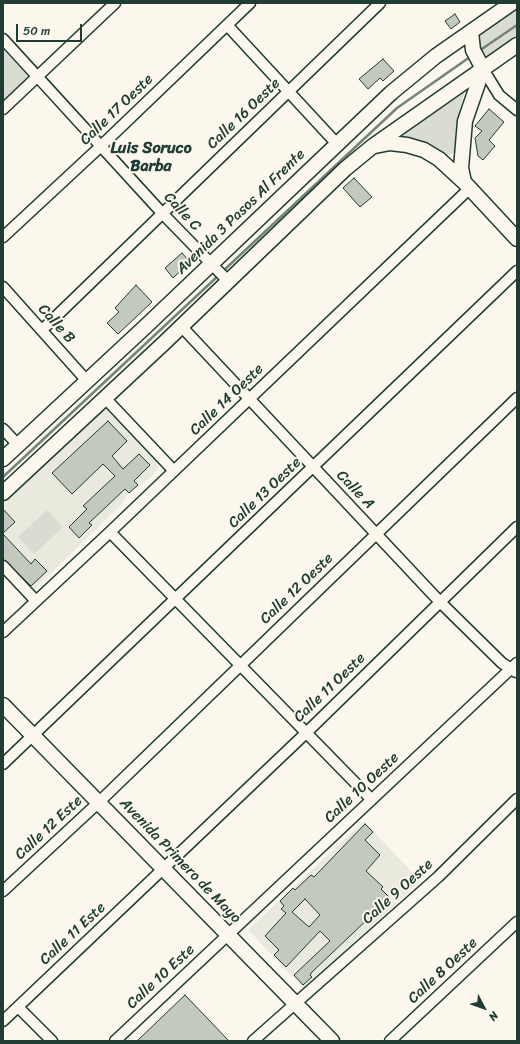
<!DOCTYPE html>
<style>
body{margin:0}
#map{position:relative;width:520px;height:1044px;overflow:hidden;background:#fbf7ec;font-family:Sriracha,sans-serif}
canvas{display:block}
.frame{position:absolute;inset:0;border:4px solid #1f3d34;pointer-events:none}
.north{position:absolute;left:464px;top:988px;width:40px;height:40px;-webkit-text-stroke:3px #fbf7ec;paint-order:stroke;rotate:131deg;font-size:11px;font-weight:700;line-height:16px;text-align:center;color:#1f3d34}
.north::after{content:'';display:block;margin:auto;width:14px;height:18px;background:#1f3d34;clip-path:polygon(50% 0,100% 100%,50% 72%,0 100%)}
.scale{position:absolute;left:16px;top:24px;width:66px;height:18px;box-sizing:border-box;border:2px solid #1f3d34;border-top:0;padding-left:5px;font-size:12px;line-height:14px;white-space:nowrap;color:#1f3d34;-webkit-text-stroke:3px #fbf7ec;paint-order:stroke}
</style>
<div id="map">
<canvas width="520" height="1044"></canvas>
<div class="frame"></div>
<div class="north">N</div>
<div class="scale">50 m</div>
</div>
<script>
const ctx = document.querySelector('canvas').getContext('2d');
ctx.lineJoin = 'round';
function fillPath(path, color) {
  ctx.fillStyle = color;
  ctx.fill(path, 'evenodd');
}
function shape(rows) {
  const path = new Path2D();
  for (const r of rows) {
    path.moveTo(r[0], r[1]);
    for (let i = 2; i < r.length; i += 2) path.lineTo(r[i], r[i + 1]);
  }
  return path;
}
function trace(path, color, width, dash) {
  ctx.strokeStyle = color;
  ctx.lineWidth = width;
  ctx.lineCap = dash ? 'butt' : 'round';
  ctx.setLineDash(dash || []);
  ctx.stroke(path);
}
function write(font, color, halo, rows, align = 'center') {
  ctx.font = font + ' Sriracha,sans-serif';
  ctx.lineWidth = 4;
  ctx.setLineDash([]);
  ctx.textBaseline = 'middle';
  ctx.strokeStyle = halo;
  ctx.fillStyle = color;
  for (const [text, x, y, turn = 0] of rows) {
    ctx.save();
    ctx.translate(x, y);
    ctx.rotate((+turn || 0) * Math.PI / 180);
    ctx.textAlign = isNaN(turn) ? turn : align;
    if (halo) ctx.strokeText(text, 0, 0);
    ctx.fillText(text, 0, 0);
    ctx.restore();
  }
}
fillPath(shape([
 [99,410,107,410,158,463,158,469,150,478,129,493,122,504,33,591,3,560,3,505],
 [364,821,420,881,305,990,248,930]
]), '#eae9de');
fillPath(shape([
 [517,8,517,40,489,59,480,48,478,35],
 [3,48,29,76,29,79,3,105],
 [468,86,463,97,457,121,456,148,453,153,447,156,442,155,391,140],
 [47,510,63,527,34,554,18,537]
]), '#dbdcd1');
trace(shape([
 [479,51,517,25],
 [222,272,397,108,470,57],
 [3,477,219,275]
]), '#74847b', 2.5);
const building = shape([
 [455,14,460,22,451,29,445,21,455,14],
 [383,59,394,71,383,81,380,78,368,89,359,79,383,59],
 [489,109,504,122,489,140,495,146,483,160,478,156,475,138,482,131,475,126,489,109],
 [354,178,372,197,360,207,343,188,354,178],
 [182,253,190,262,173,278,165,268,182,253],
 [136,285,152,302,118,334,107,323,119,312,115,308,136,285],
 [108,421,127,441,112,456,123,469,139,454,150,465,134,481,138,485,129,493,125,489,89,523,92,525,79,538,69,527,87,509,83,506,115,476,103,464,72,494,52,473,108,421],
 [3,509,15,522,3,533,3,509],
 [3,534,31,564,35,559,47,571,31,586,3,559,3,534],
 [365,824,373,832,365,840,380,855,366,871,383,887,381,889,390,898,312,972,310,975,312,977,303,985,294,975,330,941,320,931,286,967,274,955,279,950,265,936,286,913,281,909,284,906,280,901,293,888,295,890,311,875,314,877,365,824],
 [305,899,320,915,309,927,292,912,305,899],
 [185,995,229,1041,137,1041,185,995]
]);
fillPath(building, '#c4c9be');
trace(building, '#1f3d34', 1);
const street = shape([
 [227,25,337,144],
 [3,39,162,213,228,281],
 [483,69,499,95,517,110],
 [3,109,115,3],
 [3,237,101,146,250,3],
 [3,287,87,381],
 [181,326,440,602,502,663,516,672],
 [42,330,380,3],
 [105,398,174,471],
 [3,429,18,445],
 [110,532,371,799],
 [3,566,36,601],
 [3,632,110,532,470,188],
 [3,764,517,271],
 [3,891,98,803,517,398],
 [18,1007,52,1041],
 [3,1021,306,733,517,527],
 [115,1041,517,663],
 [253,1041,438,877,517,799],
 [390,1041,517,922]
]);
const secondary = shape([
 [375,146,390,143,407,145,424,150,439,159,464,182,517,239],
 [464,182,461,168,465,121,483,69,473,50,471,32],
 [3,459,145,327,391,93,436,56,512,3],
 [3,493,163,344,345,169,373,146,517,45],
 [3,705,332,1041]
]);
trace(street, '#1f3d34', 13);
trace(secondary, '#1f3d34', 17);
trace(street, '#fbf7ec', 10);
trace(secondary, '#fbf7ec', 14);
write('15px', '#1f3d34', '#fbf7ec', [
 ["Calle 17 Oeste",117,110,-44],
 ["Calle 16 Oeste",244,114,-44],
 ["Calle C",182,212,47],
 ["Avenida 3 Pasos Al Frente",241,212,-44],
 ["Calle B",56,324,48],
 ["Calle 14 Oeste",227,400,-44],
 ["Calle A",355,490,46],
 ["Calle 13 Oeste",265,493,-44],
 ["Calle 12 Oeste",297,589,-44],
 ["Calle 11 Oeste",330,688,-44],
 ["Calle 10 Oeste",362,788,-43],
 ["Calle 12 Este",49,828,-43],
 ["Avenida Primero de Mayo",180,861,46],
 ["Calle 9 Oeste",398,892,-42],
 ["Calle 11 Este",73,934,-43],
 ["Calle 8 Oeste",443,971,-43],
 ["Calle 10 Este",161,977,-43]
]);
write('bold 16px', '#1f3d34', '#fbf7ec', [
 ["Luis Soruco",151,149],
 ["Barba",151,167]
]);
</script>
